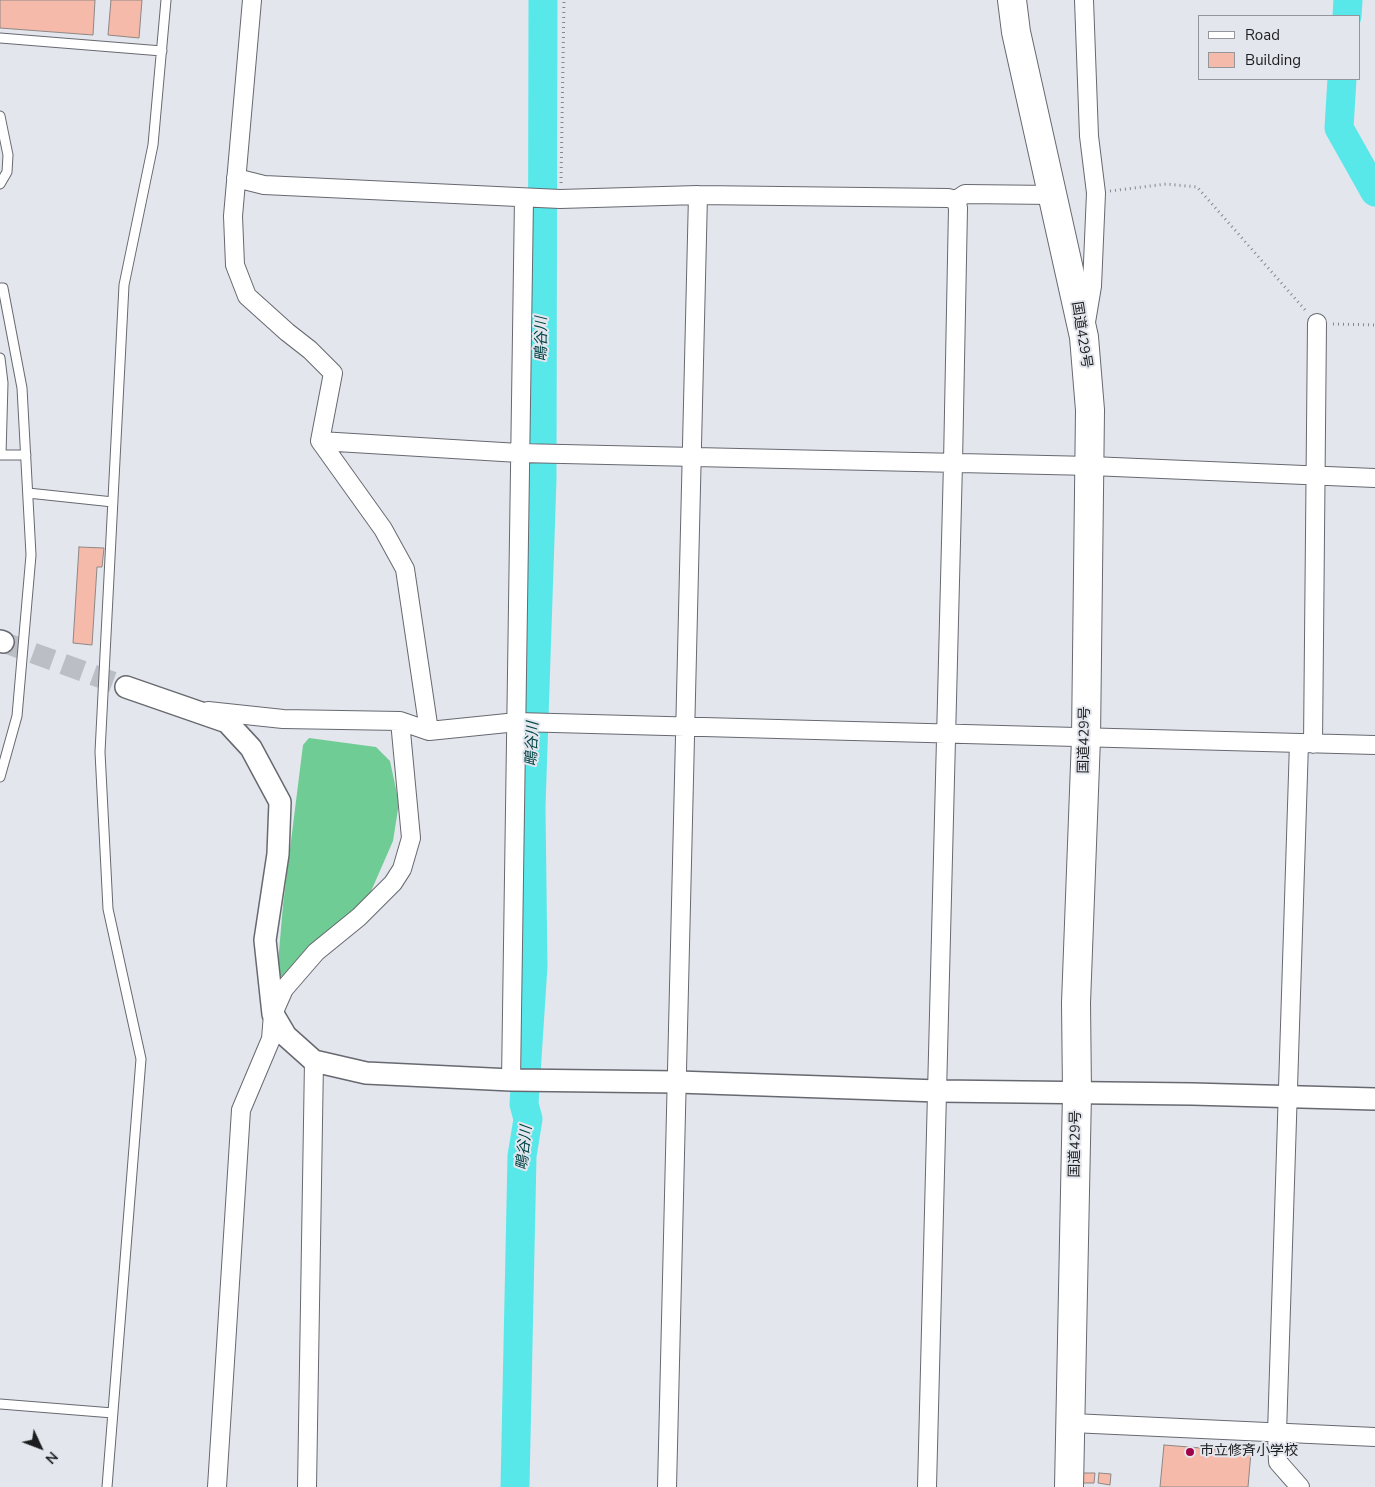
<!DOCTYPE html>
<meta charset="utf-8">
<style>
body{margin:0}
#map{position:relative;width:1375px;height:1487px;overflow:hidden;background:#e4e6ee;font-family:"Nunito Sans",sans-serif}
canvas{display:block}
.legend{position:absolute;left:1198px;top:15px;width:162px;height:65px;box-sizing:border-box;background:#e4e6ee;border:1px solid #94969b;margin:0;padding:6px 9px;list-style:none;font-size:15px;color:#1c1d1f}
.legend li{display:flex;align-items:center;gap:10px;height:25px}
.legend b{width:25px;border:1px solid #94969b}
.north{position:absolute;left:15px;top:1422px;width:50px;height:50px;-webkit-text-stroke:4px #e4e6ee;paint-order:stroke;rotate:133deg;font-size:14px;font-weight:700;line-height:20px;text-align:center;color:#1c1d1f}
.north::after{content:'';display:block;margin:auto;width:18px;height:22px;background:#1c1d1f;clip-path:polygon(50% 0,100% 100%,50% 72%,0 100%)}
</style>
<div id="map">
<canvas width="1375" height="1487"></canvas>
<ul class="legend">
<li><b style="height:6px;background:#fff"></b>Road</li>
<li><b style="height:14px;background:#f5baaa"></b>Building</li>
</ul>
<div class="north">N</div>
</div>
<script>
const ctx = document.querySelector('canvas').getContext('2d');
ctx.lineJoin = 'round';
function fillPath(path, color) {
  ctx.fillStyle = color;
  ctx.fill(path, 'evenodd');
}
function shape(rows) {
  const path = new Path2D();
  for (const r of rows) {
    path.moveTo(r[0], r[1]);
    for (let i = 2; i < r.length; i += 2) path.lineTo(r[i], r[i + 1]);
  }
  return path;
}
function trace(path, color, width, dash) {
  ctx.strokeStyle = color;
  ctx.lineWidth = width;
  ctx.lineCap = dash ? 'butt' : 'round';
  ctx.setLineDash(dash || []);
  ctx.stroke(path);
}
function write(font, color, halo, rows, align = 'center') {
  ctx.font = font + ' "Nunito Sans","Noto Sans JP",sans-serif';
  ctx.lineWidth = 4;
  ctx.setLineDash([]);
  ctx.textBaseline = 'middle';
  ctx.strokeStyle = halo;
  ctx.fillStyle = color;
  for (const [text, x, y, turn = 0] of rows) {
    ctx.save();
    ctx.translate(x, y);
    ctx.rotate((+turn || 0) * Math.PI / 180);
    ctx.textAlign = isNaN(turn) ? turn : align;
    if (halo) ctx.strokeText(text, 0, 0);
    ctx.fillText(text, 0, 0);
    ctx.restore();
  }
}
fillPath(shape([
 [309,738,376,747,390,761,399,803,393,841,365,905,285,978,277,975,283,905,303,745]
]), '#6fcc94');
trace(shape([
 [1347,16,1348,0],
 [1342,79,1339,128,1375,192],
 [515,1487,522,1156,528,1119,524,1104,533,966,531,807,542,479,543,0]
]), '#59e8ea', 29);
const building = shape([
 [0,0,95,0,93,35,0,28,0,0],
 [111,0,142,0,139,38,108,35,111,0],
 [79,547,104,548,102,567,97,567,92,645,73,643,79,547],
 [1164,1445,1251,1452,1248,1487,1160,1487,1164,1445],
 [1082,1473,1095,1473,1094,1483,1082,1483,1082,1473],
 [1099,1473,1111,1474,1110,1485,1098,1483,1099,1473]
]);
fillPath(building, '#f5baaa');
trace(building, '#8f8784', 1);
trace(shape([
 [3,642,126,687]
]), '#bcbec5', 21, [21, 11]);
const service = shape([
 [0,38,162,51],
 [0,116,8,155,7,172,0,184],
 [0,288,3,288,22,388,31,555,17,716,0,777],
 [0,358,3,383,1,455,26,455],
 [28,493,113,502],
 [0,1404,113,1413],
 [107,1487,141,1059,108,909,100,752,124,285,153,145,166,0]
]);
const minor = shape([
 [252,0,233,216,235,265,247,296,287,332,310,350,333,373,320,441,383,529,405,569,429,731],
 [1084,0,1089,136,1096,193,1092,286,1086,322],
 [236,178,264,185,560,199,698,195,948,198,956,200,965,194,1053,195],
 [320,441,519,453,1091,466,1375,478],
 [208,711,283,719,400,721,429,731,517,722,1375,745],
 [1299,743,1277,1433,1278,1462,1300,1487],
 [1313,744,1317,323],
 [511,1080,524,198],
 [1072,1423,1375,1437],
 [217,1487,241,1110,271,1039,273,1014,284,989,316,952,359,917,393,883,402,869,411,838,400,721],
 [307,1487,314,1061],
 [667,1487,698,195],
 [927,1487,953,463,958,208,956,200]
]);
const tertiary = shape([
 [0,641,3,642],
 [126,687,227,722,251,748,280,802,278,854,265,940,273,1014,286,1036,314,1061,366,1073,511,1080,678,1082,938,1091,1192,1094,1375,1099]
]);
const trunk = shape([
 [1012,0,1016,32,1084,337,1090,410,1086,738,1076,1003,1077,1093,1069,1487]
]);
trace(service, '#676970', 11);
trace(minor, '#676970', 20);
trace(tertiary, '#676970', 24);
trace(trunk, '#676970', 30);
trace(shape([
 [561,183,564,0],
 [1110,191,1166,184,1197,187,1307,312],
 [1333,324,1375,325]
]), '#86888d', 3, [1, 4]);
trace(service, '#fff', 9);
trace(minor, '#fff', 18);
trace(tertiary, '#fff', 21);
trace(trunk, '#fff', 28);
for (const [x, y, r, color] of [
 [1190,1452,5,"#9f0348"]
]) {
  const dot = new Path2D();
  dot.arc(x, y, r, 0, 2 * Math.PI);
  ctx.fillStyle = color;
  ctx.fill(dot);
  trace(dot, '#e4e6ee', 2);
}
write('14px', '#1c1d1f', '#e4e6ee', [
 ["国道429号",1081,335,81],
 ["国道429号",1085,740,-89],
 ["国道429号",1076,1144,-89]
]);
write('14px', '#1c1d1f', '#e4e6ee', [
 ["市立修斉小学校",1200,1452]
], 'left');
write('italic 15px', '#004445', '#e4e6ee', [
 ["鴫谷川",542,339,-90],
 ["鴫谷川",533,744,-88],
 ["鴫谷川",525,1148,-84]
]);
</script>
